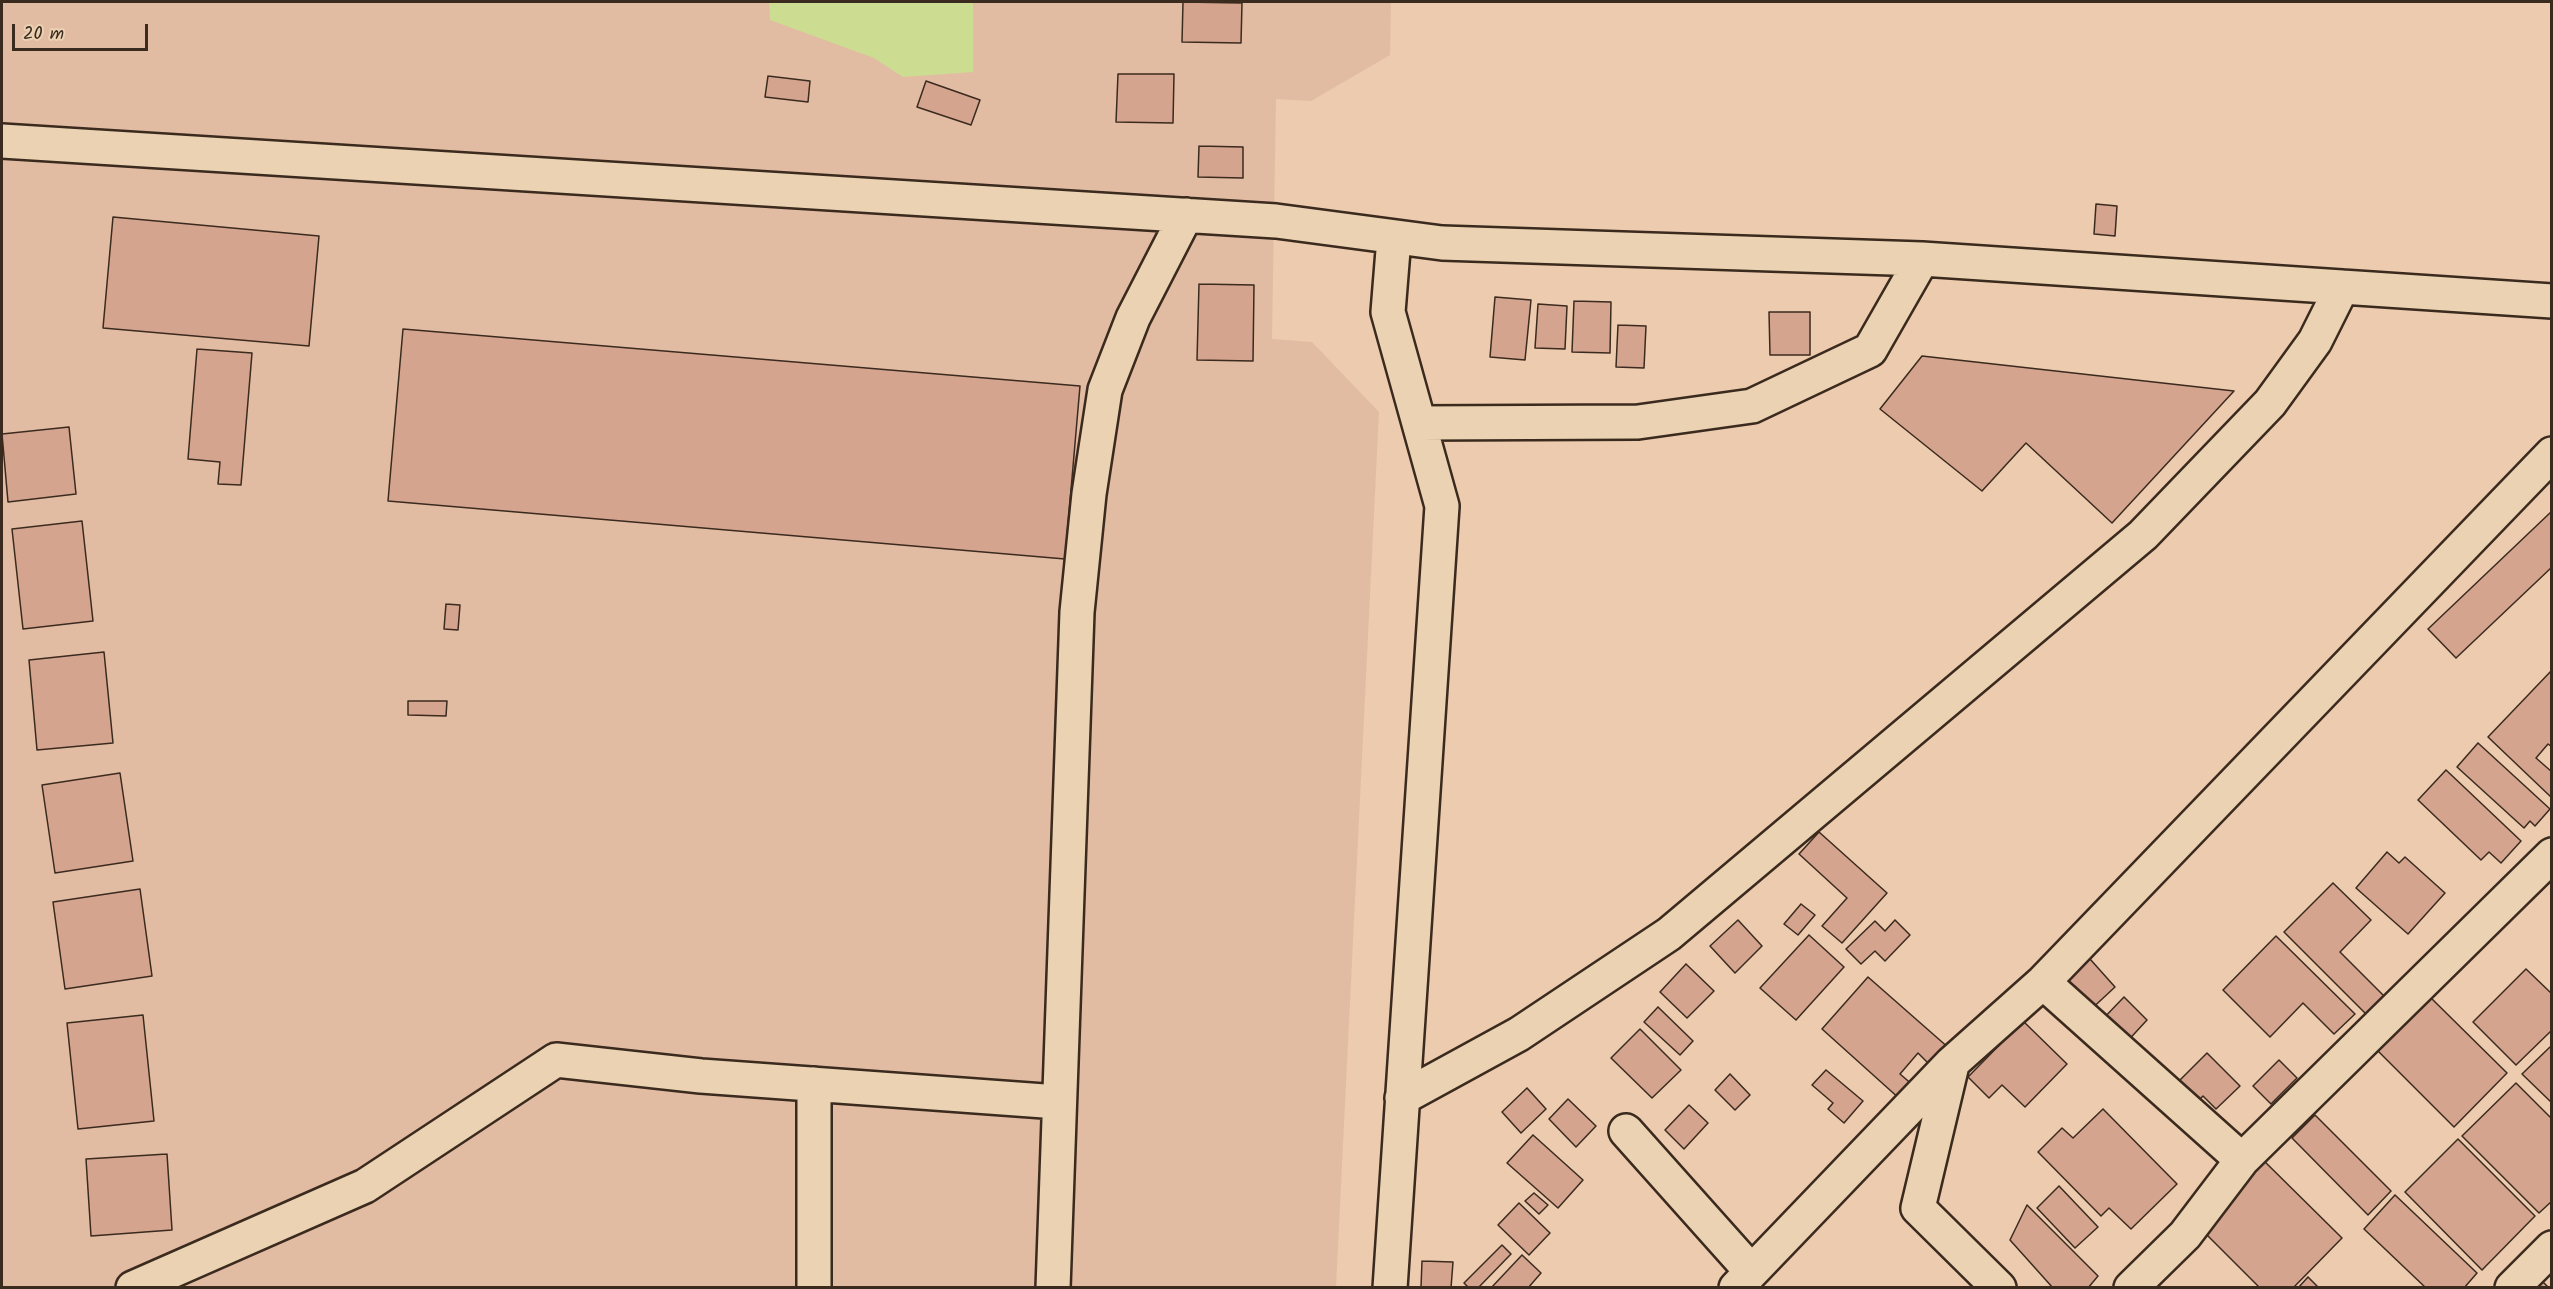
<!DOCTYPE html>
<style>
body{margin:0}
#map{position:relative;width:2553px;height:1289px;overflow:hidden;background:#eccbae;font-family:Kalam,sans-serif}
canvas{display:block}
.frame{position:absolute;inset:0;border:3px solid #3b2a1e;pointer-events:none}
.scale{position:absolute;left:12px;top:24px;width:136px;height:27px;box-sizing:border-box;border:3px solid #3b2a1e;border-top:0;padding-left:8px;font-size:18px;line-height:21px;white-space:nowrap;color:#3b2a1e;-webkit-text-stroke:4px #ead2b2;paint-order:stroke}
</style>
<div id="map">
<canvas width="2553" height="1289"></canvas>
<div class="frame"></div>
<div class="scale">20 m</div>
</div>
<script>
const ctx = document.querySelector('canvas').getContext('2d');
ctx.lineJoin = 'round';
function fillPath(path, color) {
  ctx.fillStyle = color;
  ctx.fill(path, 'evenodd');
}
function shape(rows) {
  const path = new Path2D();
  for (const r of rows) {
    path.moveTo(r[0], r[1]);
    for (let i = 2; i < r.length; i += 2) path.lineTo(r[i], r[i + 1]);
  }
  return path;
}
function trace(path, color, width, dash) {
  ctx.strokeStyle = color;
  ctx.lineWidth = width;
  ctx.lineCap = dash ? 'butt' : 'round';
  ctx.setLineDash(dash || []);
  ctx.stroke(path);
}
fillPath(shape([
 [2,2,1391,2,1390,55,1311,101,1276,99,1272,339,1312,342,1379,412,1336,1287,2,1288]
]), '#e2bca2');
fillPath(shape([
 [769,2,973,2,973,72,903,77,874,58,770,20]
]), '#ccdd91');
const building = shape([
 [1183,2,1242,3,1241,43,1182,42,1183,2],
 [1118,74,1174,74,1173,123,1116,122,1118,74],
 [768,76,810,81,808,102,765,97,768,76],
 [926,81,980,100,971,125,917,107,926,81],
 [1199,146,1243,147,1243,178,1198,177,1199,146],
 [2096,204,2117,206,2115,236,2094,234,2096,204],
 [113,217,319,236,309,346,103,328,113,217],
 [1199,284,1254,285,1253,361,1197,360,1199,284],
 [1495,297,1531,300,1525,360,1490,357,1495,297],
 [1574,301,1611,302,1610,353,1572,352,1574,301],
 [1538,304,1567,306,1565,349,1535,348,1538,304],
 [1769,312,1810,312,1810,355,1770,355,1769,312],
 [1618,325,1646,326,1644,368,1616,367,1618,325],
 [403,329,1080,386,1065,559,388,501,403,329],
 [197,349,252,353,241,485,218,484,220,462,188,459,197,349],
 [1922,356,2234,391,2112,523,2026,443,1982,491,1880,409,1922,356],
 [69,427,76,494,8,502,2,434,69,427],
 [2552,511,2552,567,2456,658,2428,629,2552,511],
 [82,521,93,621,23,629,12,529,82,521],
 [446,604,460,605,458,630,444,629,446,604],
 [104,652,113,743,37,750,29,660,104,652],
 [2552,670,2552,747,2548,744,2536,758,2552,772,2552,798,2488,737,2552,670],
 [408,701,447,701,446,716,408,715,408,701],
 [2478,743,2550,809,2535,826,2530,821,2524,828,2457,767,2478,743],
 [2446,770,2521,841,2501,863,2489,852,2481,860,2418,800,2446,770],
 [120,773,133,861,55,873,42,785,120,773],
 [1819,832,1887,893,1842,943,1822,926,1847,898,1799,854,1819,832],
 [2387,852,2399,863,2405,857,2445,893,2408,934,2356,888,2387,852],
 [2333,883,2371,920,2340,952,2384,996,2366,1014,2284,932,2333,883],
 [140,889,152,976,65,989,53,902,140,889],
 [1801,904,1815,915,1798,935,1784,924,1801,904],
 [1738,920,1762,946,1735,973,1710,946,1738,920],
 [1895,920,1910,935,1885,961,1875,951,1861,964,1846,949,1875,921,1885,931,1895,920],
 [1809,935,1844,967,1796,1020,1760,988,1809,935],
 [2276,936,2355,1014,2334,1034,2303,1003,2270,1037,2223,990,2276,936],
 [2090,959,2115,987,2086,1014,2061,987,2090,959],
 [1686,964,1714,991,1687,1018,1660,992,1686,964],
 [2526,969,2552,994,2552,1030,2516,1065,2473,1022,2526,969],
 [1868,977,1950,1049,1933,1068,1918,1053,1900,1074,1914,1086,1901,1100,1822,1029,1868,977],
 [2429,996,2507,1073,2454,1127,2376,1049,2429,996],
 [2124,997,2147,1020,2123,1046,2099,1023,2124,997],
 [1658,1007,1693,1041,1680,1055,1644,1022,1658,1007],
 [143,1015,154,1121,78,1129,67,1023,143,1015],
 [2023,1021,2067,1064,2025,1107,2002,1085,1989,1098,1968,1077,2023,1021],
 [1640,1029,1681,1070,1652,1098,1611,1058,1640,1029],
 [2550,1047,2552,1048,2552,1103,2522,1074,2550,1047],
 [2207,1053,2240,1086,2216,1109,2203,1096,2185,1114,2166,1094,2207,1053],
 [2279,1060,2297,1078,2271,1104,2253,1086,2279,1060],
 [1826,1070,1863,1101,1844,1123,1828,1109,1833,1103,1812,1085,1826,1070],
 [1730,1074,1750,1095,1735,1110,1715,1090,1730,1074],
 [2516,1083,2552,1119,2552,1201,2539,1213,2462,1136,2516,1083],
 [1527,1088,1546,1109,1521,1133,1502,1112,1527,1088],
 [1568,1099,1596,1126,1576,1147,1549,1119,1568,1099],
 [1689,1105,1708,1123,1684,1149,1665,1130,1689,1105],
 [2103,1109,2177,1184,2131,1229,2109,1208,2101,1216,2038,1152,2062,1128,2073,1138,2103,1109],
 [2315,1115,2391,1191,2368,1215,2292,1138,2315,1115],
 [1533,1135,1583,1180,1558,1208,1507,1163,1533,1135],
 [2458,1139,2535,1216,2482,1270,2405,1192,2458,1139],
 [167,1154,172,1230,91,1236,86,1159,167,1154],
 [2257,1154,2342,1238,2293,1288,2260,1288,2191,1219,2257,1154],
 [2059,1186,2098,1227,2075,1248,2037,1208,2059,1186],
 [1534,1193,1548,1205,1539,1214,1525,1201,1534,1193],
 [2395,1195,2477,1273,2464,1288,2426,1288,2364,1229,2395,1195],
 [1519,1203,1550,1233,1529,1255,1498,1225,1519,1203],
 [2027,1205,2098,1276,2088,1288,2053,1288,2010,1240,2027,1205],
 [1502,1245,1511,1254,1478,1288,1469,1288,1464,1283,1502,1245],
 [1522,1255,1541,1273,1528,1288,1491,1288,1522,1255],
 [1422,1261,1453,1262,1451,1288,1421,1287,1422,1261],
 [2537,1276,2549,1288,2526,1288,2537,1276],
 [2308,1277,2319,1288,2298,1288,2308,1277]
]);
fillPath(building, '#d4a48f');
trace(building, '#3b2a1e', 1.5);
const minor = shape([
 [2,141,1276,221,1442,243,1922,259,2552,301],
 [1419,423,1638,422,1752,406,1870,350,1922,259],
 [2043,982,2242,1160],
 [1952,1065,1918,1208,1999,1288],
 [814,1084,814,1288],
 [1402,1098,1519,1034,1669,934,2143,535,2270,403,2315,341,2342,287],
 [1626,1131,1751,1271],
 [133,1288,365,1186,556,1060,701,1076,1058,1102],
 [1053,1288,1077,612,1089,494,1105,390,1133,318,1186,215],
 [1390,1288,1442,506,1388,312,1394,238],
 [1736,1288,1952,1063,2043,982,2552,454],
 [2131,1288,2185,1235,2242,1160,2552,855],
 [2512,1288,2552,1248]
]);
trace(minor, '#3b2a1e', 38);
trace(minor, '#ead2b2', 33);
</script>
